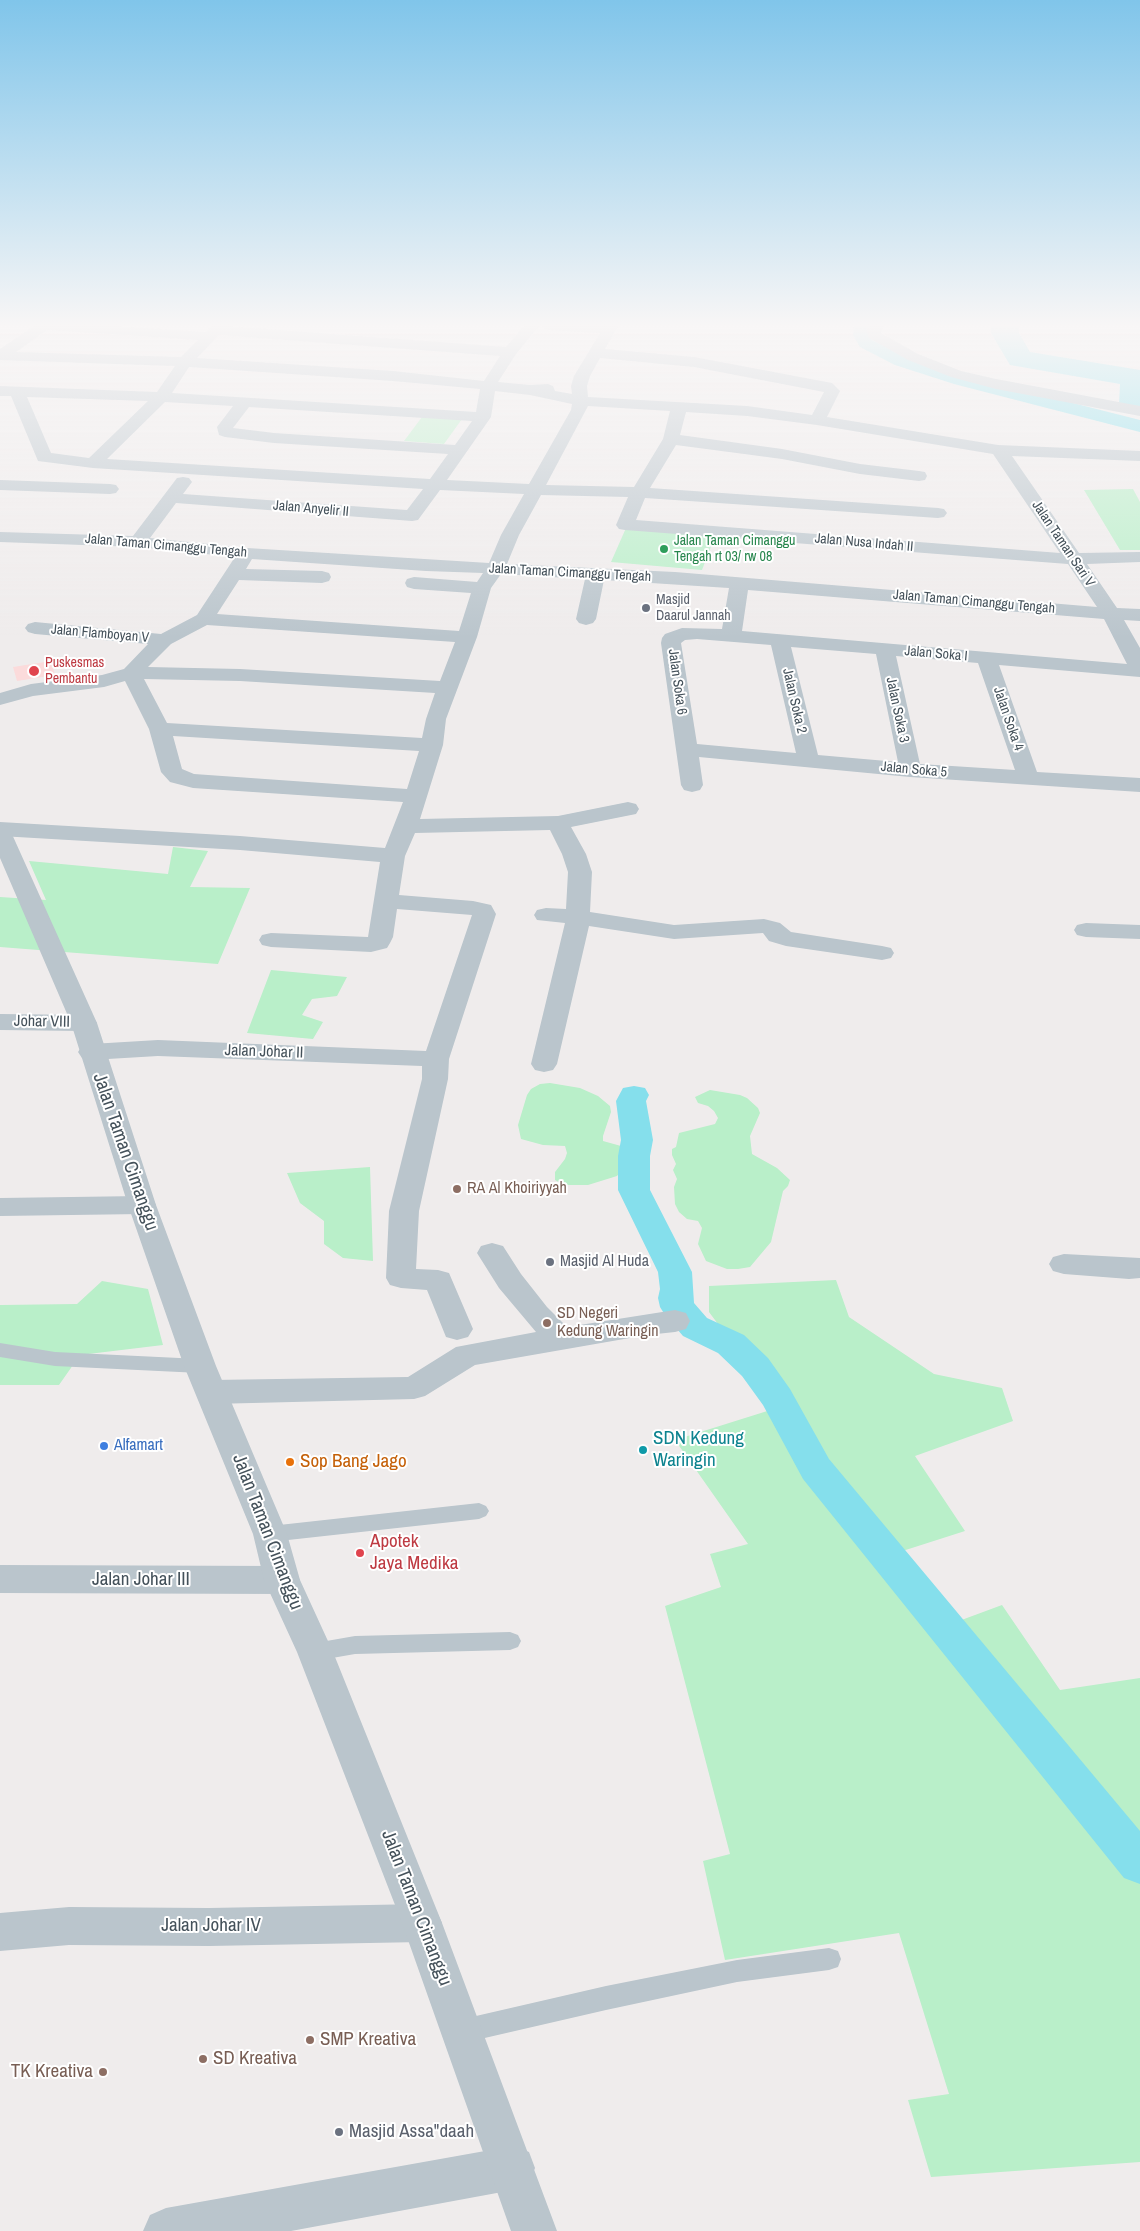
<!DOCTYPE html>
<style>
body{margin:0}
canvas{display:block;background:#efecec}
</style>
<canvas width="1140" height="2231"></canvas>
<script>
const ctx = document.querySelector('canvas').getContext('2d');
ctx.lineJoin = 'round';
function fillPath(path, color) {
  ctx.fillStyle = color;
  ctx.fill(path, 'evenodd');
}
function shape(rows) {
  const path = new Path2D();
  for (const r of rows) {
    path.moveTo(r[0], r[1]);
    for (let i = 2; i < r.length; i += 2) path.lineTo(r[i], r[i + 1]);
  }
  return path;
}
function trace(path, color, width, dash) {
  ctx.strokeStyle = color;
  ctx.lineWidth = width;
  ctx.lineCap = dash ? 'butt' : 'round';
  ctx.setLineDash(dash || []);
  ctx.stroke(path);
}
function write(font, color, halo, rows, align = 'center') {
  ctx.font = font + ' "Archivo Narrow",sans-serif';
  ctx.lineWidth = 4;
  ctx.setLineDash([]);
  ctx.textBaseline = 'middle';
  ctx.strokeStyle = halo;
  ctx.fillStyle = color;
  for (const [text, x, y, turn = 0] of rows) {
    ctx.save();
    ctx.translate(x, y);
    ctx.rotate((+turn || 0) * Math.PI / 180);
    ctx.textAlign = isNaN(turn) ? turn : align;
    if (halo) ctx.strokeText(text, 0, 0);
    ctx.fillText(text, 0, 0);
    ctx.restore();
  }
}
fillPath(shape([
 [51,661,55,675,17,681,13,667]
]), '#fbdbdb');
fillPath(shape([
 [422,417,462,419,444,444,404,441],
 [1133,489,1140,502,1140,550,1120,550,1084,490],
 [626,528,715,536,702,570,611,562],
 [173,847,208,851,190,887,250,888,218,964,0,947,0,897,46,900,29,861,168,874],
 [271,970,347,977,337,996,312,999,302,1015,323,1022,313,1039,247,1033],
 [550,1083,580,1088,598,1096,610,1106,611,1112,603,1136,603,1141,621,1146,626,1150,628,1157,622,1170,617,1176,588,1185,564,1185,555,1180,555,1172,565,1159,567,1153,565,1146,543,1145,521,1139,518,1125,527,1095,531,1089,540,1084],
 [710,1090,740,1095,747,1098,758,1108,760,1113,750,1136,752,1154,777,1168,790,1180,788,1186,783,1191,771,1242,750,1267,738,1269,727,1269,706,1261,698,1244,702,1228,698,1221,687,1219,679,1212,675,1204,674,1187,677,1179,673,1170,676,1164,672,1155,672,1149,676,1147,679,1133,715,1124,718,1118,714,1111,708,1106,698,1103,695,1097],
 [370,1167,373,1261,343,1258,324,1244,324,1221,300,1203,287,1173],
 [836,1280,849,1317,934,1374,1002,1388,1013,1421,915,1456,965,1531,890,1555,948,1625,1002,1605,1060,1690,1140,1678,1140,2162,931,2177,908,2100,949,2094,899,1933,725,1960,703,1861,730,1854,665,1606,721,1587,710,1554,748,1544,675,1440,780,1407,709,1312,709,1286],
 [102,1281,148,1289,163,1345,80,1355,59,1385,0,1385,0,1305,77,1304]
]), '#b9efc9');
trace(shape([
 [1136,378,1140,373]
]), '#85dfec', 5);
fillPath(shape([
 [854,326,870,326,869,335,872,340,907,357,966,376,1140,420,1140,432,954,384,895,365,860,347,853,335,854,326],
 [634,1086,645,1088,649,1095,646,1101,653,1140,650,1156,650,1190,692,1272,694,1303,707,1318,744,1335,768,1358,790,1389,829,1459,1140,1831,1140,1884,1124,1878,803,1479,763,1405,742,1376,718,1353,683,1336,665,1315,660,1307,658,1298,660,1289,658,1272,618,1190,618,1156,621,1140,616,1101,623,1088,634,1086]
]), '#85dfec');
fillPath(shape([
 [991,326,1019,326,1019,333,1030,352,1140,370,1140,413,1134,414,1123,412,1119,405,1120,384,1010,365,991,333,991,326]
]), '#85dfec');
fillPath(shape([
 [0,1343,55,1352,200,1359,207,1361,209,1366,207,1371,200,1373,55,1366,0,1357,0,1343],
 [479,1503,486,1506,489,1511,486,1516,479,1519,270,1542,263,1540,260,1534,263,1528,270,1526,479,1503],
 [510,1632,518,1635,521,1641,518,1647,510,1650,355,1654,315,1661,307,1658,304,1652,307,1646,315,1643,355,1636,510,1632],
 [829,1948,838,1951,841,1959,838,1967,829,1970,737,1982,606,2010,463,2043,454,2039,450,2031,454,2023,463,2019,606,1986,737,1960,829,1948]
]), '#bac5cc');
fillPath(shape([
 [34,326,114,326,206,332,211,326,226,326,506,347,524,326,539,326,516,354,498,382,530,385,548,384,553,386,555,391,572,394,571,386,574,376,600,333,548,330,541,326,618,326,605,349,694,357,832,383,840,391,827,417,998,445,1140,451,1140,461,1012,456,1079,553,1140,552,1140,562,1087,564,1117,608,1140,609,1140,621,1124,620,1140,648,1140,677,999,665,1037,772,1140,778,1140,792,910,777,699,757,703,785,700,790,692,792,684,790,681,785,661,643,662,638,665,634,682,628,722,629,729,588,604,580,596,619,593,623,586,625,579,623,576,619,585,579,501,574,491,588,477,637,446,719,443,745,420,819,558,816,628,802,636,804,639,809,636,814,571,827,586,854,592,872,590,912,674,925,764,919,780,923,791,932,882,946,891,948,894,953,891,958,882,960,786,946,769,941,763,933,674,939,589,926,557,1064,553,1070,544,1072,535,1070,531,1064,565,923,537,920,534,915,537,910,546,908,566,909,568,872,562,854,550,830,415,833,405,856,399,895,473,901,491,905,496,914,449,1059,448,1079,419,1211,416,1269,438,1270,449,1273,473,1329,468,1337,457,1340,446,1337,427,1290,401,1288,390,1285,386,1278,389,1211,422,1079,422,1066,158,1056,91,1060,82,1058,78,1052,82,1046,91,1044,158,1040,426,1051,472,915,397,909,393,937,390,943,387,948,371,952,271,947,262,945,259,940,262,935,271,933,368,937,380,862,240,850,0,836,0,822,240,836,385,848,403,802,193,788,170,782,161,772,149,729,125,681,104,687,33,696,0,705,0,693,31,684,102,675,124,669,148,644,35,634,28,632,25,628,28,624,35,622,161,634,197,615,235,557,138,547,0,542,0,532,133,536,177,478,183,477,189,478,192,482,183,494,407,510,423,489,93,468,38,461,11,396,0,396,0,386,157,392,175,366,0,360,0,349,34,326],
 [47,330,50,330,198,340,181,357,16,352,47,330],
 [219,335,500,356,484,381,393,371,197,358,219,335],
 [600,358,694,367,824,392,812,415,747,406,588,397,587,386,590,376,600,358],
 [189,367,393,381,480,389,476,412,172,393,189,367],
 [495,391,530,395,572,404,571,410,529,484,447,480,491,417,495,391],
 [27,397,148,401,89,458,51,453,27,397],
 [165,402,233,406,217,427,219,435,225,437,274,443,448,454,430,479,107,459,165,402],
 [588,406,670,411,663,439,634,487,546,485,588,406],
 [249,407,472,421,455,445,274,433,233,428,249,407],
 [686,412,747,416,817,425,993,454,1060,553,636,520,645,498,938,518,944,517,947,513,944,509,938,508,650,488,676,445,782,459,860,474,919,481,925,480,927,476,925,472,919,471,860,464,782,449,680,435,686,412],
 [440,490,524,494,501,535,489,563,247,548,150,538,176,503,412,521,418,520,440,490],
 [541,495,628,497,616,525,619,529,625,530,1068,564,1097,607,675,572,507,564,519,535,541,495],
 [252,559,426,571,483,573,477,582,414,577,407,579,405,583,407,587,414,589,471,593,459,631,217,614,239,580,322,583,329,581,331,577,329,573,322,571,246,569,252,559],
 [748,590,1104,619,1127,664,742,631,748,590],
 [207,625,455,642,440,681,240,669,148,667,171,644,207,625],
 [697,639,771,645,796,753,697,744,681,643,685,640,697,639],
 [791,647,876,654,898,762,818,755,791,647],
 [896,656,978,663,1015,770,920,764,896,656],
 [144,679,240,681,435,693,426,719,422,738,167,723,144,679],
 [173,736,419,751,407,789,194,774,182,769,173,736],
 [869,326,884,326,881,333,918,354,961,371,996,379,1140,406,1140,416,996,389,951,377,908,360,869,338,866,330,869,326],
 [0,480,110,484,116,485,119,489,116,493,110,494,0,490,0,480],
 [1086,923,1140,925,1140,939,1086,937,1077,935,1074,930,1077,925,1086,923],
 [0,1014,84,1015,93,1017,97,1023,93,1029,84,1031,0,1030,0,1014],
 [142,1196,152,1198,156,1205,152,1212,142,1214,0,1216,0,1198,142,1196],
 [492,1243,503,1246,521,1274,547,1307,567,1327,675,1310,686,1313,690,1321,686,1329,675,1332,647,1335,475,1365,425,1396,414,1399,212,1404,201,1400,196,1392,201,1384,212,1380,408,1377,456,1347,536,1332,499,1288,477,1253,481,1246,492,1243],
 [1064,1254,1140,1258,1140,1278,1129,1279,1064,1274,1053,1271,1049,1264,1053,1257,1064,1254],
 [0,1565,282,1566,294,1570,300,1580,294,1590,282,1594,0,1593,0,1565],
 [422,1904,436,1910,442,1923,436,1936,422,1942,209,1946,69,1945,0,1951,0,1913,69,1907,209,1908,422,1904],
 [513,2146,529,2152,535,2168,529,2184,513,2190,291,2231,143,2231,150,2215,166,2208,513,2146]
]), '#bac5cc');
fillPath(shape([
 [0,825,8,827,11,832,97,1023,156,1205,216,1366,287,1534,300,1580,333,1652,442,1923,557,2231,511,2231,402,1923,297,1652,264,1580,253,1534,184,1366,128,1205,71,1023,0,858,0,825]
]), '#bac5cc');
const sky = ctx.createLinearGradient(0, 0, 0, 638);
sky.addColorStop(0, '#80c5ea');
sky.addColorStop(0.51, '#f8f6f6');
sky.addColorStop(1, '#f8f6f600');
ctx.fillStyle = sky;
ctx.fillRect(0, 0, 1140, 638);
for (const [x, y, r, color] of [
 [664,549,5,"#2e9e5b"],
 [646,608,5,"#6b7280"],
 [34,671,6,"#e0444e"],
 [457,1189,5,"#8d6e63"],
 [550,1262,5,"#6b7280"],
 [547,1323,5,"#8d6e63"],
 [104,1446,5,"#3f7fe0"],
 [643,1450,5,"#0f9aa8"],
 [290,1462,5,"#e8710a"],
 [360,1553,5,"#e0444e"],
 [310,2040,5,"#8d6e63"],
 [203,2059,5,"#8d6e63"],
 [103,2072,5,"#8d6e63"],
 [339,2132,5,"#6b7280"]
]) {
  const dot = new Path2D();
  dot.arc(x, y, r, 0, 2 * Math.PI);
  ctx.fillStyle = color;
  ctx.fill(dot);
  trace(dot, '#fff', 2);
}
write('14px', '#44515a', '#fff', [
 ["Jalan Anyelir II",311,509,5],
 ["Jalan Nusa Indah II",864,543,5],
 ["Jalan Taman Sari V",1063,544,56],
 ["Jalan Taman Cimanggu Tengah",166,546,5],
 ["Jalan Taman Cimanggu Tengah",570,573,3],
 ["Jalan Taman Cimanggu Tengah",974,602,5],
 ["Jalan Flamboyan V",100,634,5],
 ["Jalan Soka I",936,654,5],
 ["Jalan Soka 6",677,682,82],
 ["Jalan Soka 2",794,701,77],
 ["Jalan Soka 3",897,710,78],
 ["Jalan Soka 4",1008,719,71],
 ["Jalan Soka 5",914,770,5]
]);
write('14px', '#27864d', '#fff', [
 ["Jalan Taman Cimanggu",674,541],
 ["Tengah rt 03/ rw 08",674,557]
], 'left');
write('14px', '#5b616d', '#fff', [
 ["Masjid",656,600],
 ["Daarul Jannah",656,616]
], 'left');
write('14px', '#be3a42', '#fff', [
 ["Puskesmas",45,663],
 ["Pembantu",45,679]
], 'left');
write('16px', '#44515a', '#fff', [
 ["Johar VIII",42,1022,1],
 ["Jalan Johar II",264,1052,2]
]);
write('16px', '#785e54', '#fff', [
 ["RA Al Khoiriyyah",467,1189],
 ["SD Negeri",557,1314],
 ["Kedung Waringin",557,1332]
], 'left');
write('16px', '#5b616d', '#fff', [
 ["Masjid Al Huda",560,1262]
], 'left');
write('16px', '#366cbe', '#fff', [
 ["Alfamart",114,1446]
], 'left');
write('19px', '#44515a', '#fff', [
 ["Jalan Taman Cimanggu",125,1152,71],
 ["Jalan Taman Cimanggu",267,1532,69],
 ["Jalan Johar III",141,1580],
 ["Jalan Taman Cimanggu",416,1908,69],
 ["Jalan Johar IV",211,1926]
]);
write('19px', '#0d838f', '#fff', [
 ["SDN Kedung",653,1439],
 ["Waringin",653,1461]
], 'left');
write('19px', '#c56008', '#fff', [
 ["Sop Bang Jago",300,1462]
], 'left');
write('19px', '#be3a42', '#fff', [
 ["Apotek",370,1542],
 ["Jaya Medika",370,1564]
], 'left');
write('19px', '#785e54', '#fff', [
 ["SMP Kreativa",320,2040],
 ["SD Kreativa",213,2059],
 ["TK Kreativa",93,2072,"right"]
], 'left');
write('19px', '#5b616d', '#fff', [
 ["Masjid Assa\"daah",349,2132]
], 'left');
</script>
